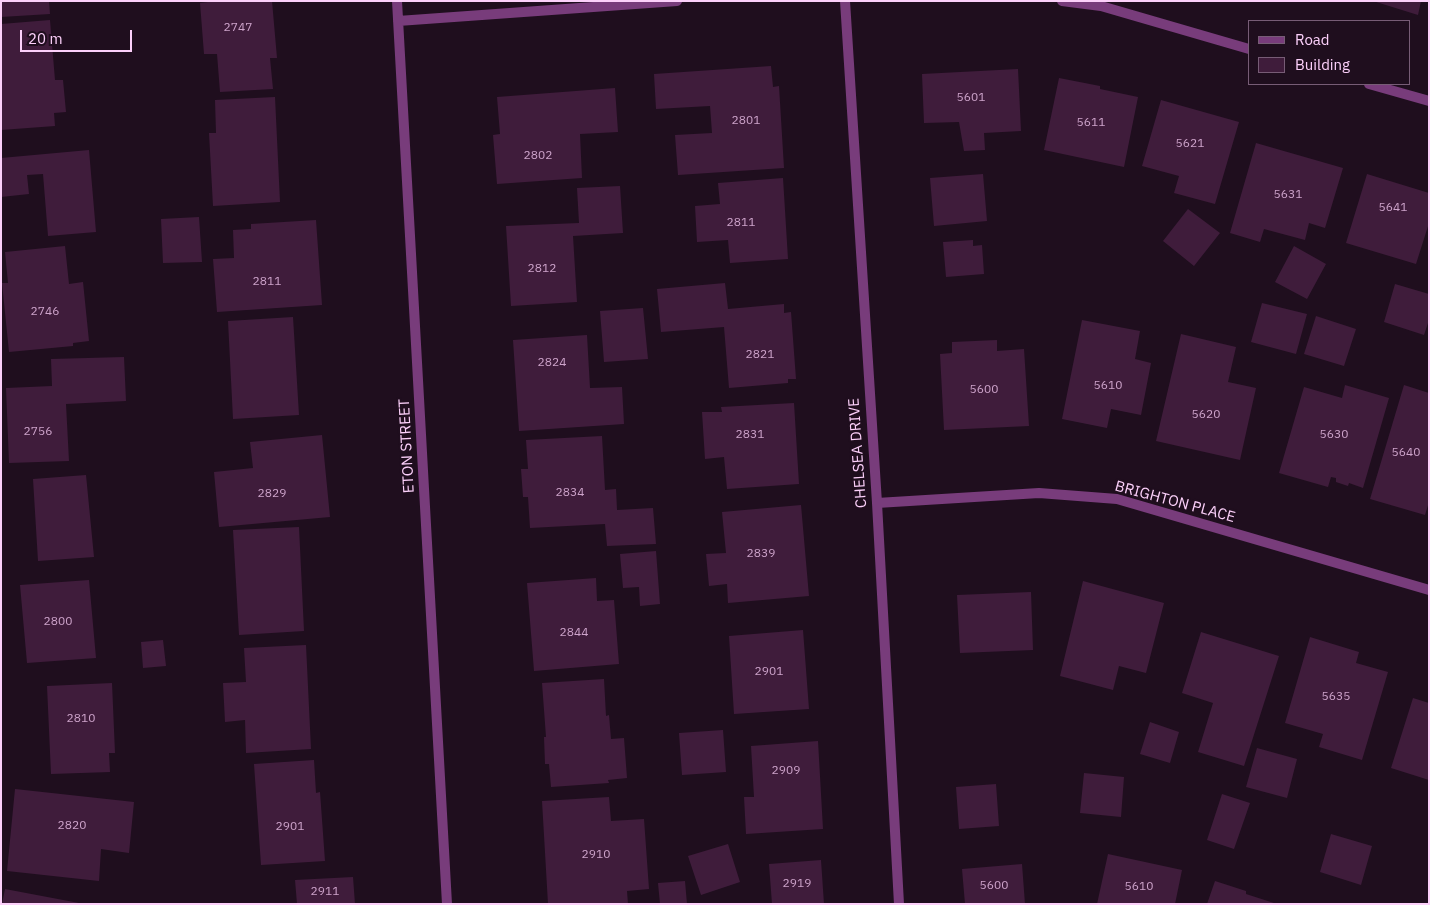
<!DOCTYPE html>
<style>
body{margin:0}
#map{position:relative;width:1430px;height:905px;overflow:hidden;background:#1f0e1e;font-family:"IBM Plex Sans",sans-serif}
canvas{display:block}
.frame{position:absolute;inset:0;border:2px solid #fcd0fa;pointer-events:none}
.legend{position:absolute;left:1248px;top:20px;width:162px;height:65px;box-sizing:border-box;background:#1f0e1e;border:1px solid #775c76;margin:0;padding:6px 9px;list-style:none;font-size:15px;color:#fcd0fa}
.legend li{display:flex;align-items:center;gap:10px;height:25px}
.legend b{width:25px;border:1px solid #775c76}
.scale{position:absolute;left:20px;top:30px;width:112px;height:22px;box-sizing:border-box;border:2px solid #fcd0fa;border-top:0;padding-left:6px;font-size:15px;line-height:18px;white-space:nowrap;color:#fcd0fa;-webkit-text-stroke:4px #1f0e1e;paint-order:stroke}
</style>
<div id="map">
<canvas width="1430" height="905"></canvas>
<div class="frame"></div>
<ul class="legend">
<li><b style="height:6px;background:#783c7b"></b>Road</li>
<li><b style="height:14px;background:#3f1c3b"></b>Building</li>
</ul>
<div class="scale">20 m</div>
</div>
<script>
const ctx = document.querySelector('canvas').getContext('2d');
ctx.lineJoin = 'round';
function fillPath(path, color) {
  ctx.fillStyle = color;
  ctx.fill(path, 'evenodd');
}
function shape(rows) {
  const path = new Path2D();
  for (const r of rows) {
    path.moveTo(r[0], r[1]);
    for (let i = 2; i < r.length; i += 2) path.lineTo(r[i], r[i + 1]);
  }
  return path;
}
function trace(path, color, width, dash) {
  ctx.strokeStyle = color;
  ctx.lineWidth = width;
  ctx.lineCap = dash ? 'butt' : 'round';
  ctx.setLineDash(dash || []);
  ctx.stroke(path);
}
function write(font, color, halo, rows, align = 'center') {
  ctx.font = font + ' "IBM Plex Sans",sans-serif';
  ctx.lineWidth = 4.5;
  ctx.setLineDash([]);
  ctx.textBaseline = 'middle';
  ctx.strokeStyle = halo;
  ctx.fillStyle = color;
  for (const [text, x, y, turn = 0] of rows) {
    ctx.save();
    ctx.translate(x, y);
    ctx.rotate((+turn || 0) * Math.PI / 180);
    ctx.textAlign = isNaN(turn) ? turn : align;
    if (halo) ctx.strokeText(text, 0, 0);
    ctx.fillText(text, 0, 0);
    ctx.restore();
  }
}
fillPath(shape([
 [1,1,49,1,50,14,1,17],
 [216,1,272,1,277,58,270,58,273,89,220,92,217,54,204,54,200,3],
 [1373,1,1421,1,1418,15],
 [50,20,55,80,63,80,66,112,54,113,55,126,1,130,1,24],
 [771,66,773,87,779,86,784,168,678,175,675,135,712,133,710,106,656,109,654,74],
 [1018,69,1021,131,984,133,985,150,964,151,959,122,924,123,922,74],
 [1059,78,1100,86,1100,89,1138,97,1124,167,1044,150],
 [615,88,618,132,580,134,582,178,497,184,493,135,500,134,497,97],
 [275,97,280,202,213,206,209,133,216,133,215,100],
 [1161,100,1239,122,1215,204,1174,193,1179,176,1142,166],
 [1256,143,1343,168,1325,228,1309,223,1305,240,1264,229,1260,242,1230,233],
 [89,150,96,232,48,236,43,174,27,175,29,194,1,197,1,158],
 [983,174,987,221,934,226,930,178],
 [1367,174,1429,193,1429,223,1416,264,1346,243],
 [783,178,788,259,730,263,728,240,697,242,695,206,720,204,718,183],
 [620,186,623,233,573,236,577,302,511,306,506,226,579,223,577,188],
 [1188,209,1220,233,1194,266,1163,241],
 [199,217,202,262,163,263,161,219],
 [316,220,322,305,217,312,213,259,234,258,233,230,251,229,251,224],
 [973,240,973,246,982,245,984,274,946,277,943,242],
 [65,246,69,284,83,282,89,341,73,343,73,346,9,352,2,283,8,283,5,252],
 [1294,246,1326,264,1307,299,1275,282],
 [725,283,728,309,784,304,784,313,791,312,796,379,788,379,788,383,729,388,724,327,661,332,657,289],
 [1395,284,1429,294,1429,320,1424,335,1384,322],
 [1262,303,1307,314,1296,354,1251,342],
 [643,308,648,359,604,362,600,311],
 [1316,316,1356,329,1344,366,1304,354],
 [293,317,299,415,233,419,228,321],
 [1082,320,1140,331,1135,359,1151,363,1141,415,1111,409,1107,428,1062,419],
 [1181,334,1236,347,1228,382,1256,388,1240,460,1156,441],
 [587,335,590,388,622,387,624,424,519,431,513,340],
 [997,340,997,351,1024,349,1029,426,944,430,940,354,952,353,952,342],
 [124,357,126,401,66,404,69,461,9,463,6,388,52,386,51,359],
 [1345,385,1389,398,1363,488,1349,483,1348,486,1336,482,1336,478,1331,477,1328,487,1279,473,1304,387,1342,398],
 [1404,385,1429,393,1429,502,1425,515,1370,499],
 [794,403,799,484,727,489,724,457,705,459,702,412,722,412,721,407],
 [322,435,330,517,219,527,214,472,253,468,250,442],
 [602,436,605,490,616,489,617,510,653,508,656,544,607,546,605,524,530,528,528,497,523,497,521,469,528,469,526,440],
 [86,475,94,557,38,561,33,479],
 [801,505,809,596,728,603,727,584,709,586,706,554,726,553,722,512],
 [299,527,304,631,239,635,233,530],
 [656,551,660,604,640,606,639,587,623,588,620,554],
 [596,578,597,601,614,600,619,664,534,671,527,583],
 [89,580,96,658,27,663,20,585],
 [1083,581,1164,603,1146,673,1119,666,1113,690,1060,676],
 [1031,592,1033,650,960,653,957,595],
 [803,630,809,709,734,714,729,636],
 [1201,632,1279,656,1244,766,1198,752,1213,703,1182,693],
 [1310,637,1359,652,1356,663,1388,672,1362,760,1319,747,1323,734,1285,723],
 [163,640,166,666,143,668,141,642],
 [306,645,311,749,246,753,245,720,225,722,223,683,246,682,244,648],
 [604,679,606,716,609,715,611,739,624,738,627,778,608,780,609,783,551,787,549,764,545,764,544,737,546,737,542,683],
 [112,683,115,753,109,753,110,772,51,774,47,686],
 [1413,698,1429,703,1429,780,1391,768],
 [1150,722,1179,732,1170,763,1140,754],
 [723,730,726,772,682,775,679,733],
 [818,741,823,829,746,834,744,797,754,797,751,746],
 [1257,748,1297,759,1287,798,1246,787],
 [314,760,316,793,320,792,325,861,261,865,254,764],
 [1084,773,1124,777,1121,817,1080,813],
 [996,784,999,826,959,829,956,787],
 [15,789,134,802,129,853,101,849,99,881,7,871],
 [1222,794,1250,803,1234,849,1207,840],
 [609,797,611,821,644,819,649,889,627,891,628,904,548,904,542,801],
 [1331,834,1372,846,1361,885,1320,872],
 [728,844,740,882,701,895,688,856],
 [1108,854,1182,870,1175,904,1097,904],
 [821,860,824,904,772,904,769,864],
 [1022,864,1025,904,965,904,962,869],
 [353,877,355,904,297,904,295,880],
 [685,881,687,904,660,904,658,883],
 [1215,881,1246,891,1246,894,1277,904,1207,904],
 [5,889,79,903,79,904,2,904]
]), '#3f1c3b');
trace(shape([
 [397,1,447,904],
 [845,1,877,503,899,904],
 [1062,1,1101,6,1249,49],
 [398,21,677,1],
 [1369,84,1429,101],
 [877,503,1039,493,1117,499,1429,590]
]), '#783c7b', 10);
write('12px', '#cda3ca', null, [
 ["2747",238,28],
 ["5601",971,98],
 ["2801",746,121],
 ["5611",1091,123],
 ["5621",1190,144],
 ["2802",538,156],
 ["5631",1288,195],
 ["5641",1393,208],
 ["2811",741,223],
 ["2812",542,269],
 ["2811",267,282],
 ["2746",45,312],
 ["2821",760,355],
 ["2824",552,363],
 ["5610",1108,386],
 ["5600",984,390],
 ["5620",1206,415],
 ["2756",38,432],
 ["2831",750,435],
 ["5630",1334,435],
 ["5640",1406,453],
 ["2834",570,493],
 ["2829",272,494],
 ["2839",761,554],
 ["2800",58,622],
 ["2844",574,633],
 ["2901",769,672],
 ["5635",1336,697],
 ["2810",81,719],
 ["2909",786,771],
 ["2820",72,826],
 ["2901",290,827],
 ["2910",596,855],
 ["2919",797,884],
 ["5600",994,886],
 ["5610",1139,887],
 ["2911",325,892]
]);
write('15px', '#fcd0fa', '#1f0e1e', [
 ["ETON STREET",407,446,-93],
 ["CHELSEA DRIVE",858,453,-94],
 ["BRIGHTON PLACE",1175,502,15]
]);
</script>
